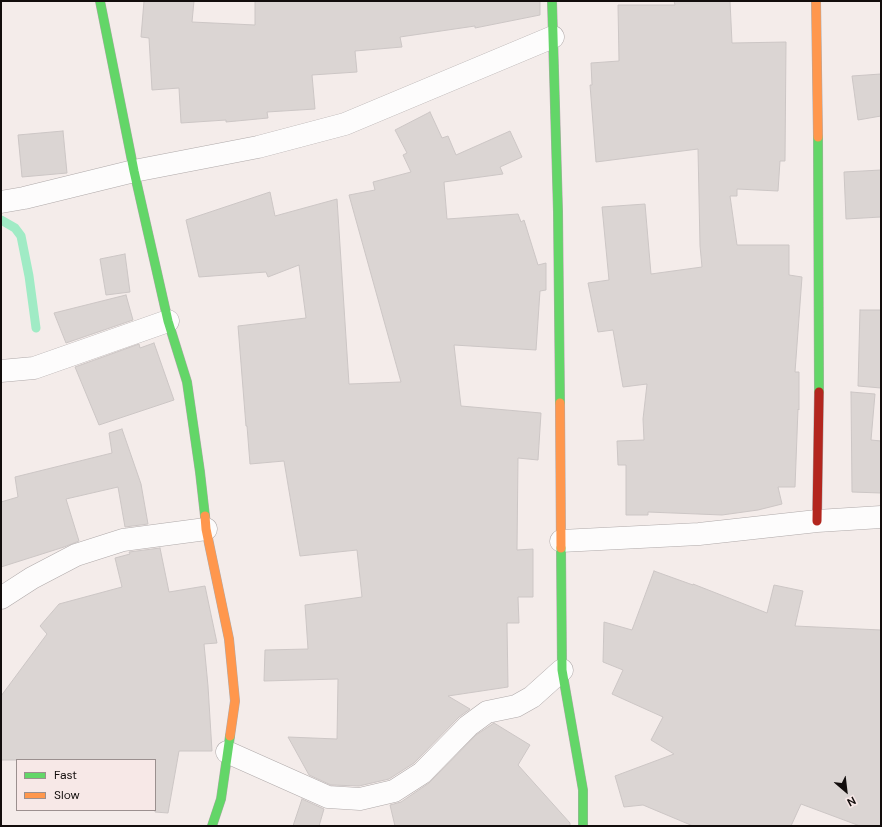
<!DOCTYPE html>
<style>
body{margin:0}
#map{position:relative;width:882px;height:827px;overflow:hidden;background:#f4ecea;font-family:"DM Sans",sans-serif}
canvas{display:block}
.frame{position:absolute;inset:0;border:2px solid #120d0c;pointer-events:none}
.legend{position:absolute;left:16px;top:759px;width:140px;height:52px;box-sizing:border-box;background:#f7e8e7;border:1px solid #9b908f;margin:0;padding:5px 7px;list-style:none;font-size:12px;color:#120d0c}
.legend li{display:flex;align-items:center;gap:8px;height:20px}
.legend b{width:20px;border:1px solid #9b908f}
.north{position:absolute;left:826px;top:771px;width:40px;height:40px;-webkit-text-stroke:3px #f7e8e7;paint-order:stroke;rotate:152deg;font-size:11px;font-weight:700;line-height:16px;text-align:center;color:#120d0c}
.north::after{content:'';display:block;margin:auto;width:14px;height:18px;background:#120d0c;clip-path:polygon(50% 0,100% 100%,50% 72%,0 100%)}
</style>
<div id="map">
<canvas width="882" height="827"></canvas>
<div class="frame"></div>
<ul class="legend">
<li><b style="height:5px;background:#63d668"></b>Fast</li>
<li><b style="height:5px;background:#ff974d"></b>Slow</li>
</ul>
<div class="north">N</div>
</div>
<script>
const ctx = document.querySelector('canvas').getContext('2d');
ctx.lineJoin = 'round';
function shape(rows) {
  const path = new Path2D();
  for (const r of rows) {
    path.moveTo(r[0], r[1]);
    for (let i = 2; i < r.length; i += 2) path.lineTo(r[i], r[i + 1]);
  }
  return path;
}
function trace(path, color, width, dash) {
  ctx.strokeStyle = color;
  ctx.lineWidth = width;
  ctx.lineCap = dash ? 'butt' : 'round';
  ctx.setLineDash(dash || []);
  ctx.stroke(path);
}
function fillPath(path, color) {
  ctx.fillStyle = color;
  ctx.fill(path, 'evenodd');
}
trace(shape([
 [1,220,15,228,21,236,29,276,36,328]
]), '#a0ebc5', 9);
const building = shape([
 [144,1,194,1,192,22,255,25,255,1,540,1,540,15,475,28,475,26,400,37,402,47,355,51,357,72,312,75,315,109,267,112,268,118,226,122,226,120,181,123,179,88,152,90,149,38,141,37,144,1],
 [674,1,730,1,732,43,786,42,785,161,780,161,778,191,737,189,737,196,730,196,737,245,789,245,789,275,802,277,795,372,799,372,799,410,798,409,795,487,778,487,782,504,758,510,722,515,648,512,648,515,626,515,626,465,618,465,617,441,644,440,643,419,647,384,623,387,613,330,598,332,588,283,609,280,602,207,645,204,651,274,702,267,700,246,698,149,596,162,590,85,592,85,591,63,619,61,618,5,675,5,674,1],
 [881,74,881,116,858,120,852,76,881,74],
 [430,112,442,138,448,136,456,155,510,131,522,157,500,167,503,174,444,182,447,219,518,214,521,222,524,220,538,265,546,263,546,290,540,291,536,350,454,345,461,406,541,413,538,460,518,458,517,550,533,549,533,597,518,597,519,623,507,623,508,687,448,696,470,709,459,717,414,763,389,779,359,786,331,785,309,775,288,737,337,739,338,679,264,681,265,650,308,649,305,605,362,597,357,550,300,556,284,461,250,464,247,426,246,426,238,326,306,318,299,265,268,277,266,272,199,277,186,220,270,192,275,216,337,199,349,384,401,382,349,195,375,190,373,182,411,172,403,155,407,153,395,130,430,112],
 [63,131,67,173,22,177,18,135,63,131],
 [881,170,881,217,846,219,844,172,881,170],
 [125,254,130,292,106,295,100,259,125,254],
 [126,295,133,320,66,343,54,313,126,295],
 [860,310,881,310,881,388,858,386,860,310],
 [154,343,174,400,99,425,75,367,139,344,140,348,154,343],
 [851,392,875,394,871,440,881,441,881,493,852,492,851,392],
 [122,429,141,484,148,524,125,527,118,487,66,499,79,541,64,547,1,567,1,502,18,497,15,477,112,453,109,433,122,429],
 [160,548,169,592,205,586,217,643,204,644,208,686,212,751,179,751,168,813,155,812,155,760,1,760,1,696,47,634,40,626,59,604,122,587,115,558,130,554,129,552,160,548],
 [654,571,693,585,693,584,767,613,774,585,803,591,795,626,881,630,881,826,860,826,801,804,791,826,693,826,643,805,624,807,615,776,674,754,651,740,663,717,612,694,623,670,603,662,604,622,632,630,654,571],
 [494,723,530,745,518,765,570,823,570,826,395,826,390,805,401,802,429,783,476,735,494,723],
 [302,799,324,809,319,826,293,826,302,799]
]);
fillPath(building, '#dbd5d3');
trace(building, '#ccc6c5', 1);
const street = shape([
 [1,202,24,198,134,171,258,147,345,124,553,37],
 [1,371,34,368,168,321],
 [561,541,699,534,817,521,881,517],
 [1,598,32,578,76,555,123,540,206,529],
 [227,752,328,797,360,799,394,791,422,773,468,726,487,712,516,706,532,697,562,670]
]);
const fast = shape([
 [100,1,134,171,168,321,187,382,200,472,205,516],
 [552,1,558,212,560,403],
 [818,137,819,392],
 [561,548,562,670,583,790,583,826],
 [212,826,221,799,230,736]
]);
const slow = shape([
 [816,1,818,137],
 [560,403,561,548],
 [205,516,206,529,229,639,235,701,230,736]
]);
const jam = shape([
 [817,521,819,392]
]);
trace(street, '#afa9a9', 23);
trace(fast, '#afa9a9', 10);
trace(slow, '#afa9a9', 10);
trace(jam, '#afa9a9', 10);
trace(street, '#fdfcfc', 22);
trace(fast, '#63d668', 9);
trace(slow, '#ff974d', 9);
trace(jam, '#b3261e', 9);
</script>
